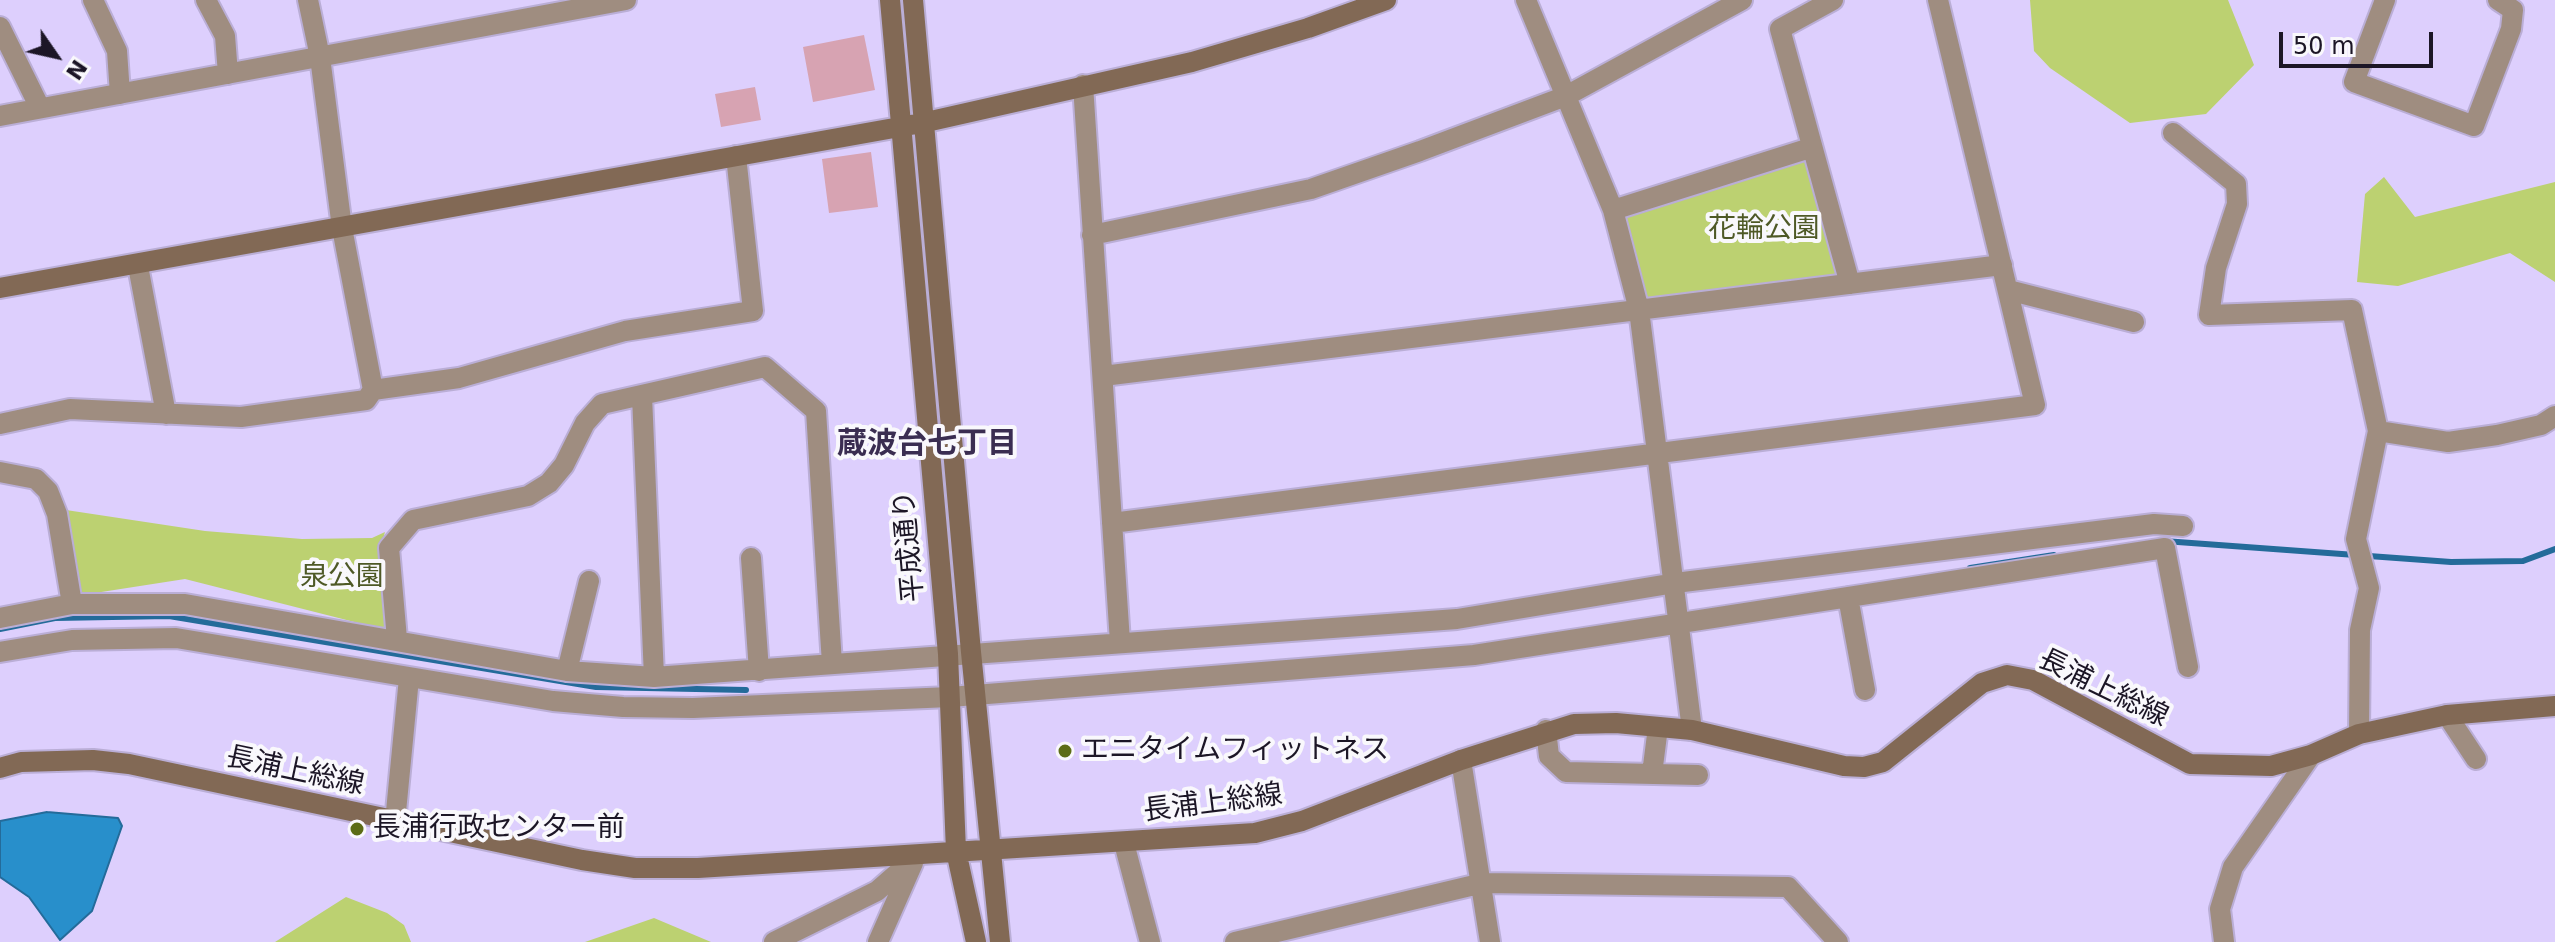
<!DOCTYPE html>
<meta charset="utf-8">
<style>
body{margin:0}
#map{position:relative;width:2555px;height:942px;overflow:hidden;background:#ddcffd;font-family:"DejaVu Sans",sans-serif}
canvas{display:block}
.north{position:absolute;left:16px;top:16px;width:80px;height:80px;-webkit-text-stroke:6px #f9f8fc;paint-order:stroke;rotate:124deg;font-size:22px;font-weight:700;line-height:32px;text-align:center;color:#1c1626}
.north::after{content:'';display:block;margin:auto;width:28px;height:36px;background:#1c1626;clip-path:polygon(50% 0,100% 100%,50% 72%,0 100%)}
.scale{position:absolute;left:2279px;top:32px;width:154px;height:36px;box-sizing:border-box;border:4px solid #1c1626;border-top:0;padding-left:10px;font-size:24px;line-height:28px;white-space:nowrap;color:#1c1626;-webkit-text-stroke:6px #f9f8fc;paint-order:stroke}
</style>
<div id="map">
<canvas width="2555" height="942"></canvas>
<div class="north">N</div>
<div class="scale">50 m</div>
</div>
<script>
const ctx = document.querySelector('canvas').getContext('2d');
ctx.lineJoin = 'round';
function fillPath(path, color) {
  ctx.fillStyle = color;
  ctx.fill(path, 'evenodd');
}
function shape(rows) {
  const path = new Path2D();
  for (const r of rows) {
    path.moveTo(r[0], r[1]);
    for (let i = 2; i < r.length; i += 2) path.lineTo(r[i], r[i + 1]);
  }
  return path;
}
function trace(path, color, width, dash) {
  ctx.strokeStyle = color;
  ctx.lineWidth = width;
  ctx.lineCap = dash ? 'butt' : 'round';
  ctx.setLineDash(dash || []);
  ctx.stroke(path);
}
function write(font, color, halo, rows, align = 'center') {
  ctx.font = font + ' "DejaVu Sans","Noto Sans JP",sans-serif';
  ctx.lineWidth = 8;
  ctx.setLineDash([]);
  ctx.textBaseline = 'middle';
  ctx.strokeStyle = halo;
  ctx.fillStyle = color;
  for (const [text, x, y, turn = 0] of rows) {
    ctx.save();
    ctx.translate(x, y);
    ctx.rotate((+turn || 0) * Math.PI / 180);
    ctx.textAlign = isNaN(turn) ? turn : align;
    if (halo) ctx.strokeText(text, 0, 0);
    ctx.fillText(text, 0, 0);
    ctx.restore();
  }
}
fillPath(shape([
 [2030,0,2228,0,2254,65,2206,114,2130,123,2050,68,2034,51],
 [1810,148,1850,284,1639,310,1613,210],
 [2384,177,2415,217,2555,182,2555,282,2510,253,2398,286,2357,282,2365,194],
 [66,510,205,531,302,539,372,538,385,532,380,550,389,620,382,629,185,579,82,595],
 [346,897,387,913,404,925,411,942,275,942],
 [654,918,711,942,585,942]
]), '#bcd171');
const water = shape([
 [47,812,118,818,122,826,92,911,60,940,29,897,0,877,0,821,47,812]
]);
fillPath(water, '#288fcb');
trace(water, '#246b9a', 2);
trace(shape([
 [2164,541,2451,562,2523,561,2555,549],
 [1970,568,2054,555],
 [0,629,55,618,169,616,596,687,746,690]
]), '#246b9a', 6);
fillPath(shape([
 [864,35,875,90,813,102,803,47],
 [755,87,761,120,721,127,715,94],
 [871,152,878,207,829,213,822,159]
]), '#d7a3b2');
const street = shape([
 [93,0,117,51,120,94],
 [206,0,225,36,228,74],
 [308,0,320,57,342,228,373,390],
 [1526,0,1613,210,1639,310,1692,730],
 [1833,0,1780,29,1850,284],
 [2385,0,2354,82,2474,126,2511,29,2513,10,2498,0],
 [0,27,40,108],
 [1083,85,1120,642],
 [0,116,626,0],
 [2173,133,2236,184,2237,204,2216,268,2209,315,2352,310,2378,431,2356,539,2369,588,2360,630,2359,734],
 [1613,210,1810,148],
 [1092,235,1311,189,1420,151,1566,96,1742,0],
 [138,266,166,414],
 [2008,290,2134,322],
 [1103,376,2002,265],
 [642,396,654,677],
 [0,424,70,409,241,417,366,400,373,390,459,378,625,331,753,311,736,156],
 [2378,431,2448,442,2497,435,2541,425,2555,416],
 [0,472,36,479,48,491,57,514,72,604],
 [1112,523,2035,405,1938,0],
 [751,558,759,671],
 [1848,597,1865,690],
 [0,618,72,604,185,604,567,671,654,677,1457,619,1675,583,2154,524,2183,526],
 [397,639,389,548,413,520,528,496,549,483,564,465,585,423,602,404,765,367,816,411,832,664],
 [0,652,72,640,176,638,553,701,623,707,693,708,950,697,1474,655,2165,548,2188,667],
 [567,671,589,581],
 [2447,715,2476,759],
 [1546,730,1549,756,1566,772,1698,775],
 [1461,760,1490,942],
 [1652,774,1658,727],
 [395,822,409,678],
 [1124,843,1150,942],
 [774,942,877,891,917,856],
 [878,942,913,863],
 [1235,942,1483,883,1788,887,1838,942],
 [2224,942,2220,909,2233,867,2311,755]
]);
const secondary = shape([
 [890,0,948,654,956,851,976,942],
 [913,0,971,652,1000,942],
 [0,288,922,123,1192,62,1308,28,1386,0],
 [0,768,21,762,93,760,129,764,582,860,635,868,698,868,1255,833,1302,821,1461,760,1574,724,1616,723,1692,730,1844,766,1864,767,1883,762,1982,683,2007,675,2033,680,2190,764,2271,766,2311,755,2359,734,2447,715,2555,706]
]);
trace(street, '#baaed6', 24);
trace(secondary, '#baaed6', 24);
trace(street, '#9f8d80', 20);
trace(secondary, '#826955', 20);
for (const [x, y, r, color] of [
 [1065,751,8,"#5c6c16"],
 [357,829,8,"#5c6c16"]
]) {
  const dot = new Path2D();
  dot.arc(x, y, r, 0, 2 * Math.PI);
  ctx.fillStyle = color;
  ctx.fill(dot);
  trace(dot, '#f9f8fc', 3);
}
write('28px', '#4e5926', '#f9f8fc', [
 ["花輪公園",1764,230],
 ["泉公園",342,578]
]);
write('28px', '#1c1626', '#f9f8fc', [
 ["平成通り",910,546,-95],
 ["長浦上総線",2103,689,26],
 ["長浦上総線",295,772,12],
 ["長浦上総線",1213,804,-7]
]);
write('28px', '#1c1626', '#f9f8fc', [
 ["エニタイムフィットネス",1081,751],
 ["長浦行政センター前",373,829]
], 'left');
write('bold 30px', '#3a2d51', '#f9f8fc', [
 ["蔵波台七丁目",927,445]
]);
</script>
